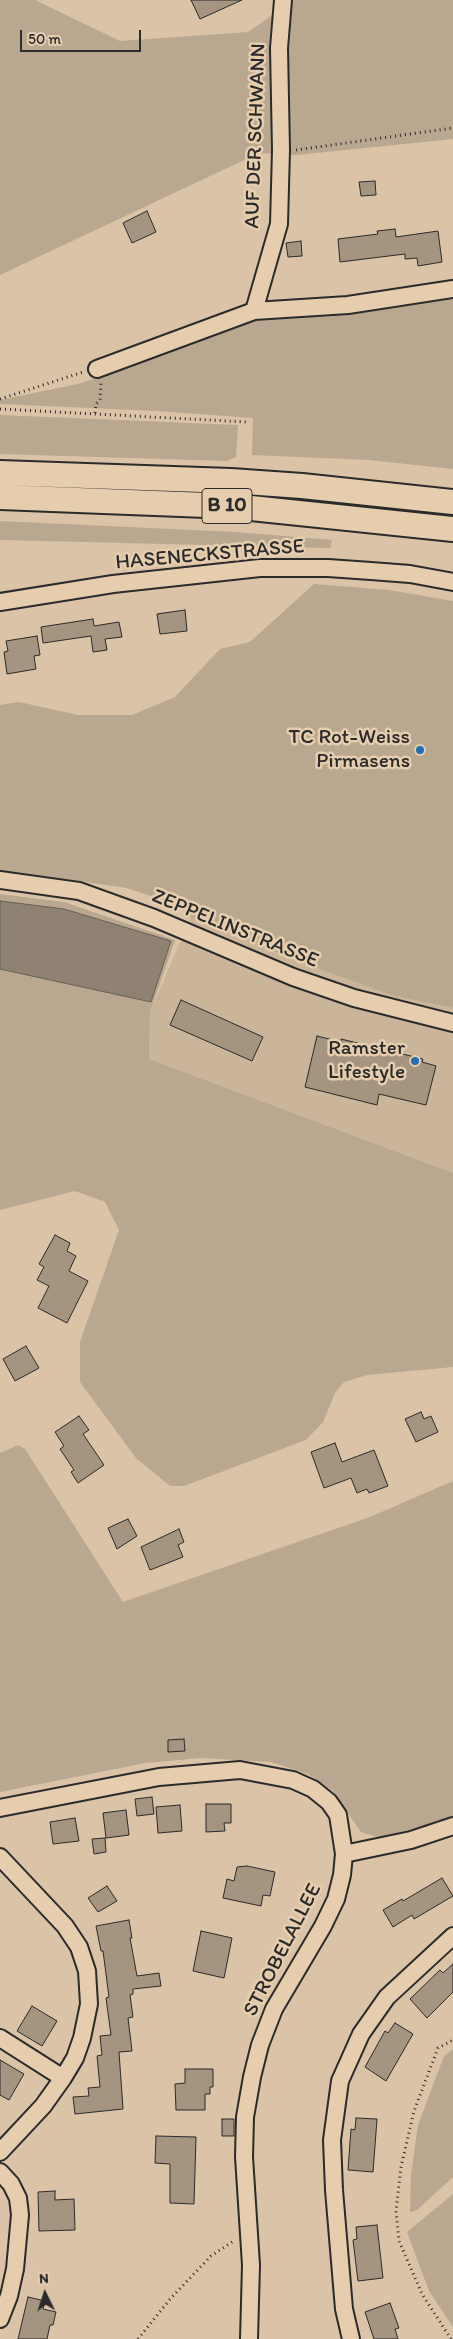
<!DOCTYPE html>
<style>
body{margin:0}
#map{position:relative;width:453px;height:2339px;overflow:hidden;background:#dac3a6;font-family:Itim,sans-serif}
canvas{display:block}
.north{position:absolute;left:20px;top:2269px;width:50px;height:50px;-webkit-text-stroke:4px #e5cdae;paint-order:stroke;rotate:356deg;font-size:14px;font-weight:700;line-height:20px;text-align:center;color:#2b2b2b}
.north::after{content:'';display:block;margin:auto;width:18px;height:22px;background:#2b2b2b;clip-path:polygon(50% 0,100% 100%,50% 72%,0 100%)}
.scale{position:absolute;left:20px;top:30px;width:121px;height:22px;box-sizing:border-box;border:2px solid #2b2b2b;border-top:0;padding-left:6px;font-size:15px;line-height:18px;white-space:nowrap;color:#2b2b2b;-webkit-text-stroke:4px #e5cdae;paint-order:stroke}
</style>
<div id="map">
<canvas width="453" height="2339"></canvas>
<div class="north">N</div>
<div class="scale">50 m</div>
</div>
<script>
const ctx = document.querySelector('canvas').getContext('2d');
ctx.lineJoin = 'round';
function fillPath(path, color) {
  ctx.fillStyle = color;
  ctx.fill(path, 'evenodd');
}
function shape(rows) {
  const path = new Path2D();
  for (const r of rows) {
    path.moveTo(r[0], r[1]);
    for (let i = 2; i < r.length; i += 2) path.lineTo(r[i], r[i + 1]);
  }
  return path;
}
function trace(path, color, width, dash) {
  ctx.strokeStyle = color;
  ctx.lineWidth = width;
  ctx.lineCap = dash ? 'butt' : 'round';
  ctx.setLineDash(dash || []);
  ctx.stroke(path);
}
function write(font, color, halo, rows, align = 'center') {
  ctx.font = font + ' Itim,sans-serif';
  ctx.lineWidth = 5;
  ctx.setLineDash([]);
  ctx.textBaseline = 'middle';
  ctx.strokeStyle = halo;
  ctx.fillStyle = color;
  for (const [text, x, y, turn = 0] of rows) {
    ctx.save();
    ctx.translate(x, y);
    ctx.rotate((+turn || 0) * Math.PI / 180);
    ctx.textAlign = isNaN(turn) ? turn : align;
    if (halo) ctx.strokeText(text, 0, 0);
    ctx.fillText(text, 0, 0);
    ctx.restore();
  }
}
fillPath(shape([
 [191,917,311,966,394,996,453,1008,453,1173,149,1059,150,1012]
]), '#cab59b');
fillPath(shape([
 [0,0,35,0,120,41,248,32,294,0,453,0,453,139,297,155,259,153,0,275],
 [453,295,453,469,369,460,252,455,253,418,157,411,0,404,0,400,82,383,258,318],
 [0,415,238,425,236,457,227,461,0,454],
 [0,521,236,532,332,540,330,548,0,540],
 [314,584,389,590,453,601,453,1008,394,996,311,966,191,917,175,904,127,888,25,873,0,871,0,705,19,702,78,715,132,715,175,697,220,649,250,642],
 [0,894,64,902,175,940,150,1012,149,1059,453,1173,453,1367,367,1375,344,1382,335,1393,323,1422,306,1440,184,1486,170,1486,136,1458,80,1382,80,1342,119,1230,105,1202,75,1191,0,1210],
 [18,1445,25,1449,123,1602,370,1517,453,1481,453,1817,381,1838,361,1832,333,1791,308,1774,271,1762,201,1758,145,1763,0,1792,0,1453],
 [453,2049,453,2177,417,2210,410,2212,411,2175,418,2125,444,2056],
 [453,2194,453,2327,429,2291,407,2232]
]), '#baa790');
const water = shape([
 [0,901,64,909,171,941,151,1002,0,969,0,901]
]);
fillPath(water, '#8f8272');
trace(water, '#675f56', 1);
const building = shape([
 [191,0,242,0,200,19,191,0],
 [375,181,376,195,361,196,359,182,375,181],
 [147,211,156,232,132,243,123,223,147,211],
 [395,229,396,237,438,231,442,262,418,266,417,258,405,259,405,254,340,262,338,239,378,234,377,231,395,229],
 [301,241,302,256,288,257,286,243,301,241],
 [185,610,187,631,160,634,157,614,185,610],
 [93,619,94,626,119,622,122,637,105,639,107,650,93,652,91,636,43,643,41,627,93,619],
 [37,636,40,655,34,656,36,669,7,674,4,652,8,651,6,641,37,636],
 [181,1000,263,1037,252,1061,170,1025,181,1000],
 [317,1036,341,1042,341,1039,423,1059,422,1062,436,1066,426,1105,379,1094,377,1105,305,1087,317,1036],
 [55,1235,70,1243,67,1251,76,1256,69,1271,88,1281,67,1323,38,1308,49,1286,37,1280,44,1267,39,1264,55,1235],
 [26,1346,39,1368,15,1381,3,1359,26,1346],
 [421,1412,424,1419,431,1416,438,1432,416,1442,405,1419,421,1412],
 [79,1416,89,1430,83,1434,104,1465,78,1483,71,1472,74,1470,60,1449,64,1446,55,1432,79,1416],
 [335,1443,342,1462,374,1450,388,1486,369,1493,367,1489,357,1493,351,1478,324,1488,311,1452,335,1443],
 [128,1519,137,1536,117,1549,108,1528,128,1519],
 [179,1529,184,1542,178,1545,183,1557,150,1570,141,1547,179,1529],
 [184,1739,185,1751,168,1752,168,1740,184,1739],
 [152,1797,154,1814,137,1816,135,1799,152,1797],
 [206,1804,231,1804,231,1823,224,1823,225,1831,206,1832,206,1804],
 [180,1805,182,1831,158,1833,156,1807,180,1805],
 [126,1810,129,1835,106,1838,103,1813,126,1810],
 [75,1818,79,1841,53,1844,50,1822,75,1818],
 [105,1838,106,1852,94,1854,92,1839,105,1838],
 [247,1866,275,1872,270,1896,263,1895,261,1906,223,1898,227,1879,234,1881,237,1867,247,1866],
 [442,1878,453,1896,414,1919,412,1915,393,1927,383,1910,402,1899,403,1901,442,1878],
 [107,1886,117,1901,98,1912,88,1898,107,1886],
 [129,1920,132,1938,130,1938,137,1976,159,1973,161,1986,133,1989,133,1994,130,1995,133,2017,128,2018,132,2051,119,2052,123,2109,75,2114,73,2097,89,2096,88,2088,100,2087,97,2056,102,2055,100,2036,111,2035,106,1998,109,1997,103,1951,101,1951,96,1926,129,1920],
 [201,1931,232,1938,224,1978,193,1971,201,1931],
 [453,1964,453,1992,427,2018,410,1999,440,1970,443,1973,453,1964],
 [32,2006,57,2021,42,2046,17,2031,32,2006],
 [395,2023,413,2034,386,2081,365,2067,385,2031,388,2033,395,2023],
 [0,2060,24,2074,9,2100,0,2095,0,2060],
 [185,2069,213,2069,213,2087,210,2087,210,2094,205,2094,205,2110,176,2110,175,2084,185,2083,185,2069],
 [356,2118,377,2119,373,2172,348,2170,351,2129,355,2130,356,2118],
 [222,2119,234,2119,234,2136,222,2136,222,2119],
 [156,2136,196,2137,194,2204,170,2203,170,2164,155,2163,156,2136],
 [55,2191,55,2200,74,2199,75,2230,39,2231,38,2192,55,2191],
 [377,2225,383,2278,358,2281,353,2240,357,2239,356,2227,377,2225],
 [28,2297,45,2301,43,2309,56,2312,53,2325,50,2325,47,2339,18,2339,28,2297],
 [390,2303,399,2328,395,2329,398,2339,374,2339,365,2312,390,2303]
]);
fillPath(building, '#a49480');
trace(building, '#2b2b2b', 1);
const minor = shape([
 [283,0,279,48,281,150,279,224,254,311,348,305,453,289],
 [97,369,254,311],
 [0,602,113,584,260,568,328,568,371,571,410,574,453,582],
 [0,880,79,891,154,918,293,977,354,998,453,1023],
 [0,1808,159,1777,240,1770,293,1780,313,1789,329,1802,338,1815,344,1854,342,1875,336,1899,323,1926,274,2009,260,2045,252,2077,245,2117,244,2157,251,2265,249,2339],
 [344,1854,411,1840,453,1826],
 [0,1857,65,1926,79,1947,87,1971,89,2004,82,2038,75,2058,63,2078,43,2106,0,2152],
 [0,2038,63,2078],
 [0,2172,11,2184,18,2198,20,2215,15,2269,9,2296,0,2319],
 [351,2339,344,2309,334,2190,332,2140,340,2081,361,2034,387,1997,453,1936]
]);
const highway = shape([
 [0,473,231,481,302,486,453,502],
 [0,497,232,506,453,529]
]);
trace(minor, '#2b2b2b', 20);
trace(highway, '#2b2b2b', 28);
trace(shape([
 [296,150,453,128],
 [0,399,83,372],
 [0,409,247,422],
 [95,413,96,404,100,400,101,383],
 [138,2339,171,2298,211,2256,235,2240],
 [451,2339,422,2294,399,2241,396,2211,401,2167,414,2111,438,2048,453,2040]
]), '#2b2b2b', 3, [1, 4]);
trace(minor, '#e5cdae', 16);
trace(highway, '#e5cdae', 24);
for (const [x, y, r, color] of [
 [420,750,5,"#1f6fb2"],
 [415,1061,5,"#1f6fb2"]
]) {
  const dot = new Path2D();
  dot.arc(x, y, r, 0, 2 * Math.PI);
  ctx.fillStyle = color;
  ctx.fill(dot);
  trace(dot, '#e5cdae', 2);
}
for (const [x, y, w] of [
 [227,506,50]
]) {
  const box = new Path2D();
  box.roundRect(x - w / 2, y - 17.5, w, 35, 4);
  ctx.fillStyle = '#e5cdae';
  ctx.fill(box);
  trace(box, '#2b2b2b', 1);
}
write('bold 20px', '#2b2b2b', null, [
 ["B 10",227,506]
]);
write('21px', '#2b2b2b', '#e5cdae', [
 ["AUF DER SCHWANN",256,136,-88],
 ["HASENECKSTRASSE",210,555,-5],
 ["ZEPPELINSTRASSE",235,929,22],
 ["STROBELALLEE",283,1950,-63]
]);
write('21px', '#2b2b2b', '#e5cdae', [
 ["TC Rot-Weiss",410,738],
 ["Pirmasens",410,762],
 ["Ramster",405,1049],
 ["Lifestyle",405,1073]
], 'right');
</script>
